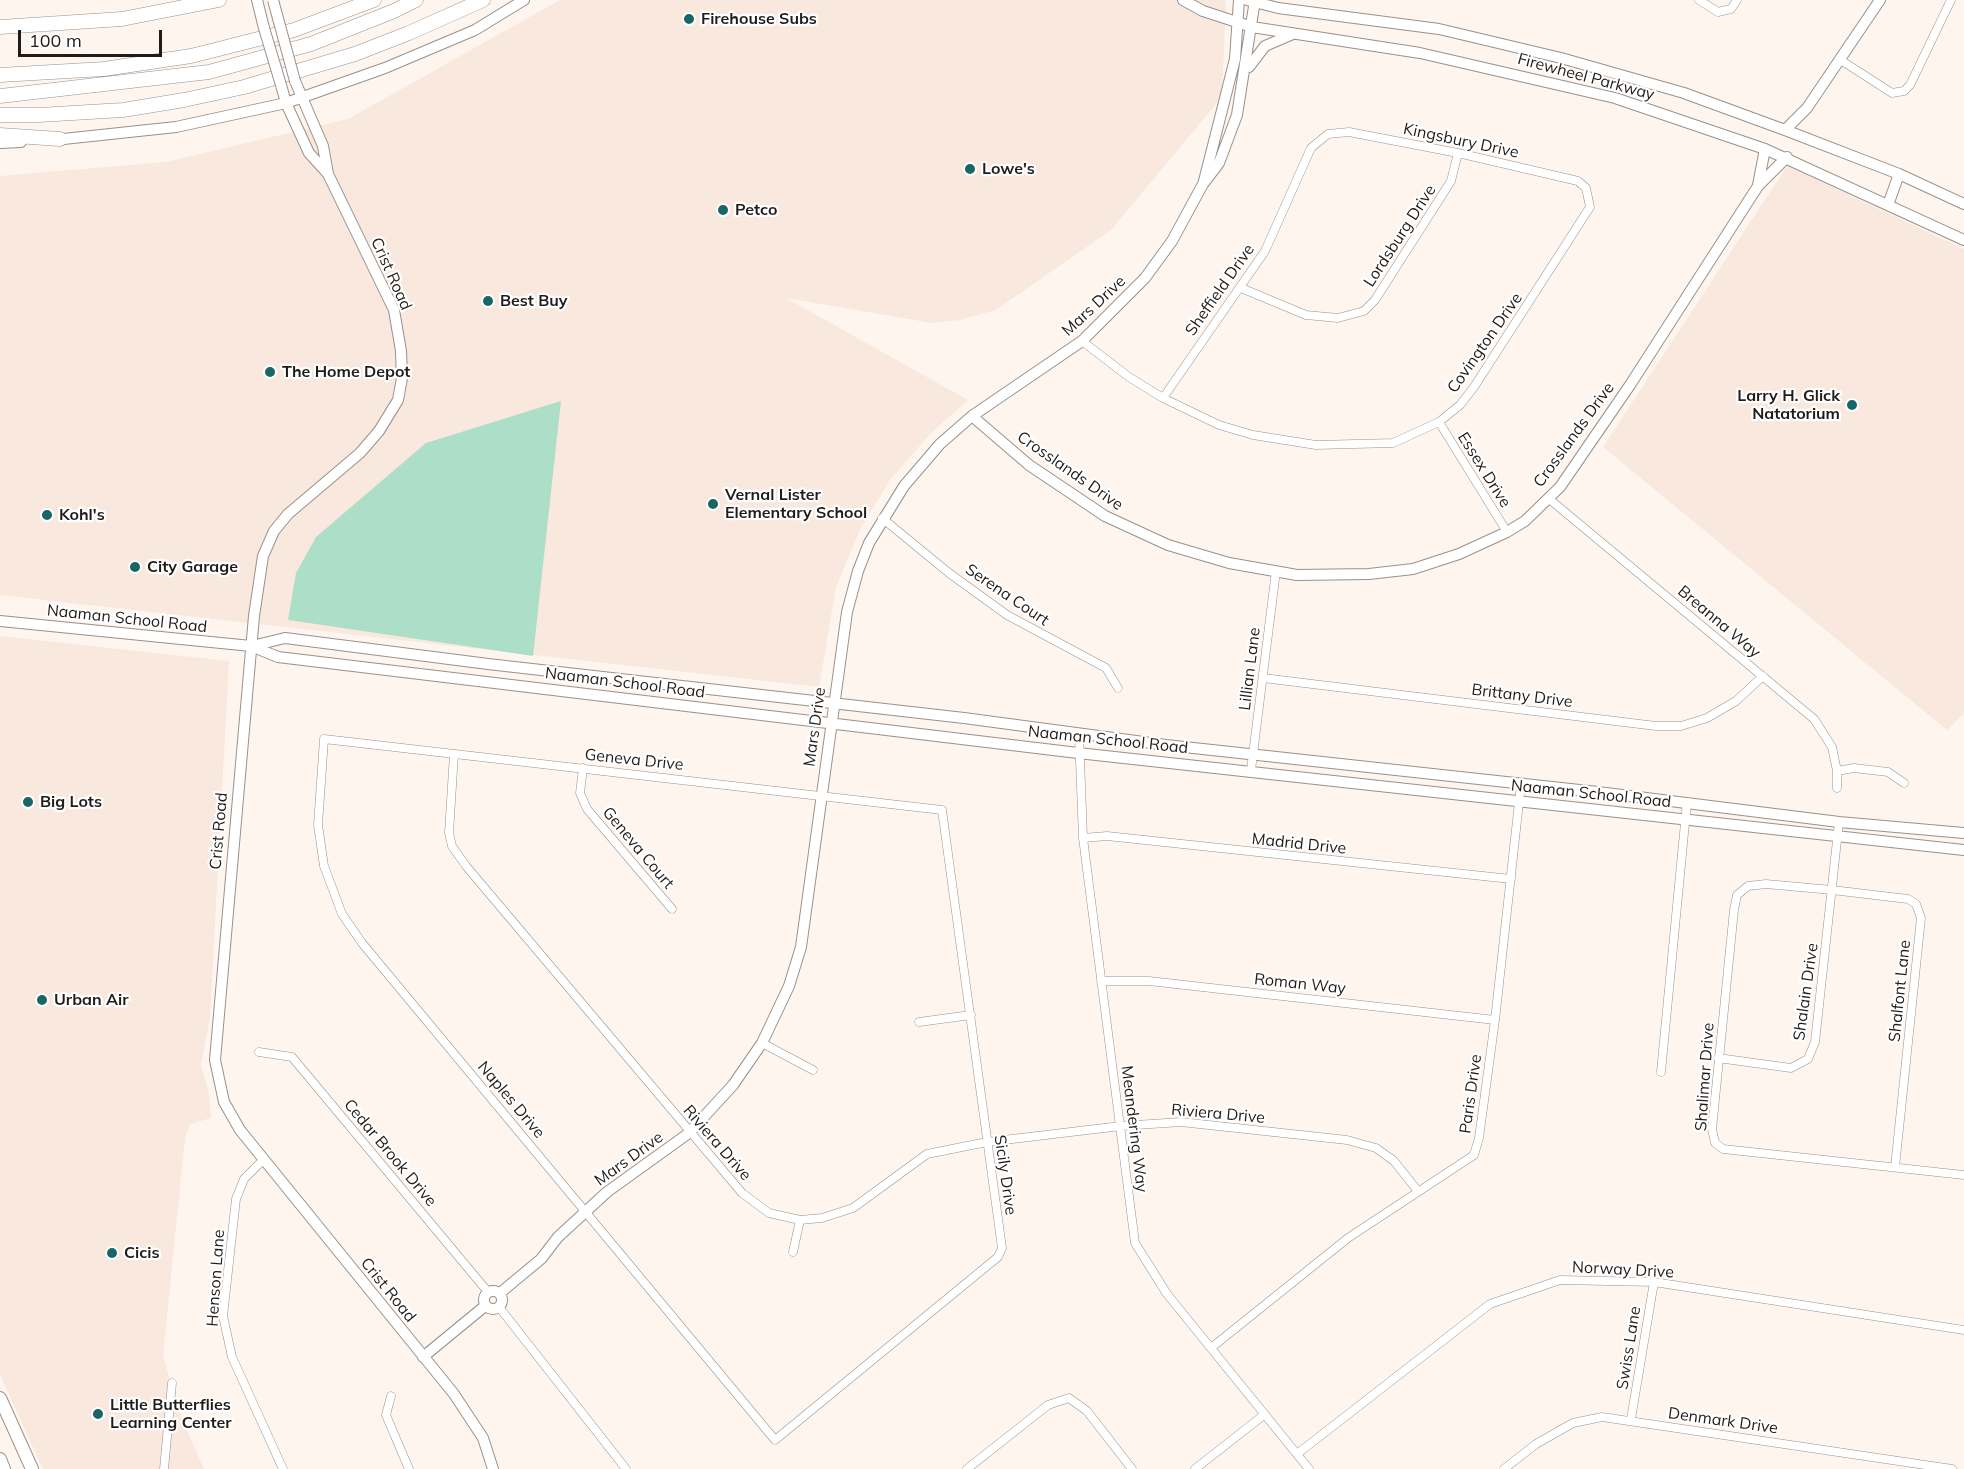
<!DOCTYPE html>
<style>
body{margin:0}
#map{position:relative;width:1964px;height:1469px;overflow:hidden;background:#fff5ef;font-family:Mulish,sans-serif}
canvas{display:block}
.scale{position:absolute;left:18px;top:30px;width:144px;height:27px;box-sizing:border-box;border:3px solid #201c1a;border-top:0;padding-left:8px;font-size:18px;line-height:21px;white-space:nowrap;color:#201c1a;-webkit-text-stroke:4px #fff;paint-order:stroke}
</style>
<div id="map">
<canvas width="1964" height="1469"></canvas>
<div class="scale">100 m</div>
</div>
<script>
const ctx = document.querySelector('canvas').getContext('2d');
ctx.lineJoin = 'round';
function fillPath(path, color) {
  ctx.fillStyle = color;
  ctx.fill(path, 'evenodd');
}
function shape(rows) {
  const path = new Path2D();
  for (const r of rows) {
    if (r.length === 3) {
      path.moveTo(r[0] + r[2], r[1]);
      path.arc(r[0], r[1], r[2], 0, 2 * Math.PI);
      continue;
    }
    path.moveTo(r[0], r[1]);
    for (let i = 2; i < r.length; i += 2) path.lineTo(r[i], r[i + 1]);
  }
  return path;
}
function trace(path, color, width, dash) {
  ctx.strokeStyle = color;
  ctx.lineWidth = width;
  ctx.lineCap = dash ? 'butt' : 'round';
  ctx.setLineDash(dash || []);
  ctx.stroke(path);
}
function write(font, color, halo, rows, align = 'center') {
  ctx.font = font + ' Mulish,sans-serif';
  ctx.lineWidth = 4.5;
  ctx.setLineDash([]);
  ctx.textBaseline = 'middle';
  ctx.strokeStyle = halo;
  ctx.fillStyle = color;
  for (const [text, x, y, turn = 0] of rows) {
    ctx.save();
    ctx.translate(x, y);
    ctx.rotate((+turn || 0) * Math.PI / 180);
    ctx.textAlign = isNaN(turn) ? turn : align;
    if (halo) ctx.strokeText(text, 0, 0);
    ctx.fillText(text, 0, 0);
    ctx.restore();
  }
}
fillPath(shape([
 [560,0,1226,0,1222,97,1111,230,996,310,960,320,932,323,786,298,968,400,931,433,890,480,861,528,836,587,819,687,0,595,0,176,166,162,348,119],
 [1787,166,1964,249,1964,713,1947,730,1603,447],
 [0,636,229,661,210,1017,201,1065,209,1093,211,1118,190,1124,185,1138,163,1356,181,1417,204,1469,43,1469,0,1375]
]), '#f8e8dd');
fillPath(shape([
 [561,401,533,656,288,620,296,573,316,537,426,443]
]), '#addfc8');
const street = shape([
 [1699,0,1718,12,1731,9,1737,0],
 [1839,59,1892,93,1904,91,1910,85,1951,0],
 [1241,288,1306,315,1338,318,1364,311,1375,300,1451,181,1458,153],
 [1082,341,1129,377,1163,398,1219,425,1253,435,1316,445,1393,443,1439,422,1460,405,1474,387,1590,207,1586,188,1578,181,1458,153,1349,132,1328,134,1311,148,1265,251,1163,398],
 [1439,422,1507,532],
 [1548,498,1814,719,1832,747,1837,771,1837,788],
 [882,518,949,573,1007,615,1106,668,1118,688],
 [1263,678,1656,726,1681,726,1707,718,1736,701,1763,676],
 [1079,734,1083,838,1135,1243,1167,1294,1309,1469],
 [324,739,942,810,1002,1248,998,1257,775,1440,362,943,342,914,324,866,318,825,324,739],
 [454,754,449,833,452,846,466,866,742,1193,769,1213,800,1220,822,1218,853,1208,927,1154,987,1142,1121,1126,1181,1122,1347,1140,1376,1148,1394,1161,1417,1190],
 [583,768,580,793,587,809,672,909],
 [1251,770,1276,571],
 [1837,771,1854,768,1888,772,1904,783],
 [1083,838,1107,836,1511,879],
 [1101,981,1149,981,1495,1020],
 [919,1022,971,1015],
 [762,1043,813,1070],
 [259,1052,292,1057,488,1292],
 [1718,1058,1791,1068,1808,1059,1815,1042,1839,822],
 [1661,1072,1687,802],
 [264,1159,244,1179,236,1199,223,1316,232,1357,283,1469],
 [1895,1167,1921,918,1916,904,1908,899,1832,890,1766,884,1748,886,1737,895,1734,910,1712,1129,1715,1143,1723,1149,1964,1175],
 [793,1252,800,1220],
 [499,1307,626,1469],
 [1211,1348,1348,1238,1474,1155,1479,1138,1495,1020,1521,784],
 [391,1396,386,1415,409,1469],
 [1631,1419,1654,1282],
 [1297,1454,1490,1304,1560,1280,1654,1282,1964,1330],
 [164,1469,172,1383],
 [967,1469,1048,1405,1069,1398,1087,1411,1132,1469],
 [1195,1469,1265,1414],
 [1504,1469,1536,1444,1573,1423,1602,1417,1952,1469]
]);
const secondary = shape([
 [257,0,264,28],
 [1183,0,1203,11,1252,27,1420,53,1615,98,1765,149,1964,240],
 [1247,0,1278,8,1439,29,1561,58,1684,93,1785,130,1899,174,1964,204],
 [1249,67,1265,46,1293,34],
 [295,81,323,146,328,174],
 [281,85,286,103,309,153,328,174,394,310,401,351,402,378,398,400,379,431,360,453,288,514,274,531,263,556,254,616,215,1060,224,1102,240,1130,454,1394,483,1438,493,1469],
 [1785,130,1807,108,1880,0],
 [54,140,176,127,286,103,385,68,475,30,524,0],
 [0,143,21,142],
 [1204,181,1235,59,1239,0],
 [1758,185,1765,149],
 [1888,205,1899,174],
 [972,416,1029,465,1105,516,1168,545,1229,563,1297,575,1369,574,1413,569,1459,554,1507,532,1525,521,1560,487,1630,385,1758,186,1787,157],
 [0,621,251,646,278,657,1078,753,1964,850],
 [252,646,285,638,488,664,964,718,1166,745,1598,792,1839,822,1964,833],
 [493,1300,9],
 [500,1293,541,1259,558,1237,607,1192,689,1133,733,1085,762,1043,789,986,801,947,847,612,858,571,869,543,904,486,940,444,972,416,1082,341,1145,278,1172,241,1203,184,1219,163,1237,115,1255,0],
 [423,1357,485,1306]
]);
const primary = shape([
 [0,1398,32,1469],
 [0,1459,4,1469]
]);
const highway = shape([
 [0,27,122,19,219,0],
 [0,75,104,69,191,56,294,30,374,0],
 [0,96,209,72,311,44,394,11,416,0],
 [0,115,39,115,123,110,184,100,244,87,355,54,409,33,483,0],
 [0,135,60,139]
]);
trace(street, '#99918b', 9);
trace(secondary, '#99918b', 12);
trace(primary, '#99918b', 14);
trace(highway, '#99918b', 15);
trace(street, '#fff', 8);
trace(secondary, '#fff', 10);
trace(primary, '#fff', 12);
trace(highway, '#fff', 14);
const secondaryBridge = shape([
 [273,0,295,81],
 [264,28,281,85]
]);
trace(secondaryBridge, '#99918b', 12, []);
trace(secondaryBridge, '#fff', 10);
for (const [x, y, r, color] of [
 [689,19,6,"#186666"],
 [970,169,6,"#186666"],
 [723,210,6,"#186666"],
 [488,301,6,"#186666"],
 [270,372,6,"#186666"],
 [1852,405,6,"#186666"],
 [713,504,6,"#186666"],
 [47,515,6,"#186666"],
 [135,567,6,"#186666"],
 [28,802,6,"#186666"],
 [42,1000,6,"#186666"],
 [112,1253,6,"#186666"],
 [98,1414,6,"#186666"]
]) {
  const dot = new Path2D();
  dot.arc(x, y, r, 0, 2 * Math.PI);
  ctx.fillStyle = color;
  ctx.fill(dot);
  trace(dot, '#fff', 2);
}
write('bold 16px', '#201c1a', '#fff', [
 ["Firehouse Subs",701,19],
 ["Lowe's",982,169],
 ["Petco",735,210],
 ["Best Buy",500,301],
 ["The Home Depot",282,372],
 ["Larry H. Glick",1840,396,"right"],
 ["Natatorium",1840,414,"right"],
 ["Vernal Lister",725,495],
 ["Elementary School",725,513],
 ["Kohl's",59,515],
 ["City Garage",147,567],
 ["Big Lots",40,802],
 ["Urban Air",54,1000],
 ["Cicis",124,1253],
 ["Little Butterflies",110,1405],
 ["Learning Center",110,1423]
], 'left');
write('16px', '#201c1a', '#fff', [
 ["Firewheel Parkway",1586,77,15],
 ["Kingsbury Drive",1461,141,12],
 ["Lordsburg Drive",1400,236,-57],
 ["Crist Road",391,274,66],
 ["Sheffield Drive",1220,290,-55],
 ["Mars Drive",1094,306,-43],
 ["Covington Drive",1485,343,-55],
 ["Crosslands Drive",1574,435,-54],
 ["Essex Drive",1484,470,58],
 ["Crosslands Drive",1070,471,35],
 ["Serena Court",1007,595,34],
 ["Naaman School Road",127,619,6],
 ["Breanna Way",1719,622,40],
 ["Lillian Lane",1250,669,-83],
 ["Naaman School Road",625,683,7],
 ["Brittany Drive",1522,696,7],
 ["Mars Drive",815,727,-82],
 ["Naaman School Road",1108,740,6],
 ["Geneva Drive",634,760,6],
 ["Naaman School Road",1591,794,6],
 ["Crist Road",219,831,-85],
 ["Madrid Drive",1299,844,6],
 ["Geneva Court",638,848,50],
 ["Roman Way",1300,984,6],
 ["Shalfont Lane",1900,991,-84],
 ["Shalain Drive",1806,992,-82],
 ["Shalimar Drive",1705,1077,-86],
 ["Paris Drive",1471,1094,-82],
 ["Naples Drive",511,1100,50],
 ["Riviera Drive",1218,1114,5],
 ["Meandering Way",1134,1129,83],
 ["Riviera Drive",717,1143,49],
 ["Cedar Brook Drive",390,1153,50],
 ["Mars Drive",629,1159,-36],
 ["Sicily Drive",1005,1175,82],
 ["Norway Drive",1623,1270,3],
 ["Henson Lane",216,1278,-86],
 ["Crist Road",388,1290,51],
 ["Swiss Lane",1629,1348,-81],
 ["Denmark Drive",1723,1421,8]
]);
</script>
